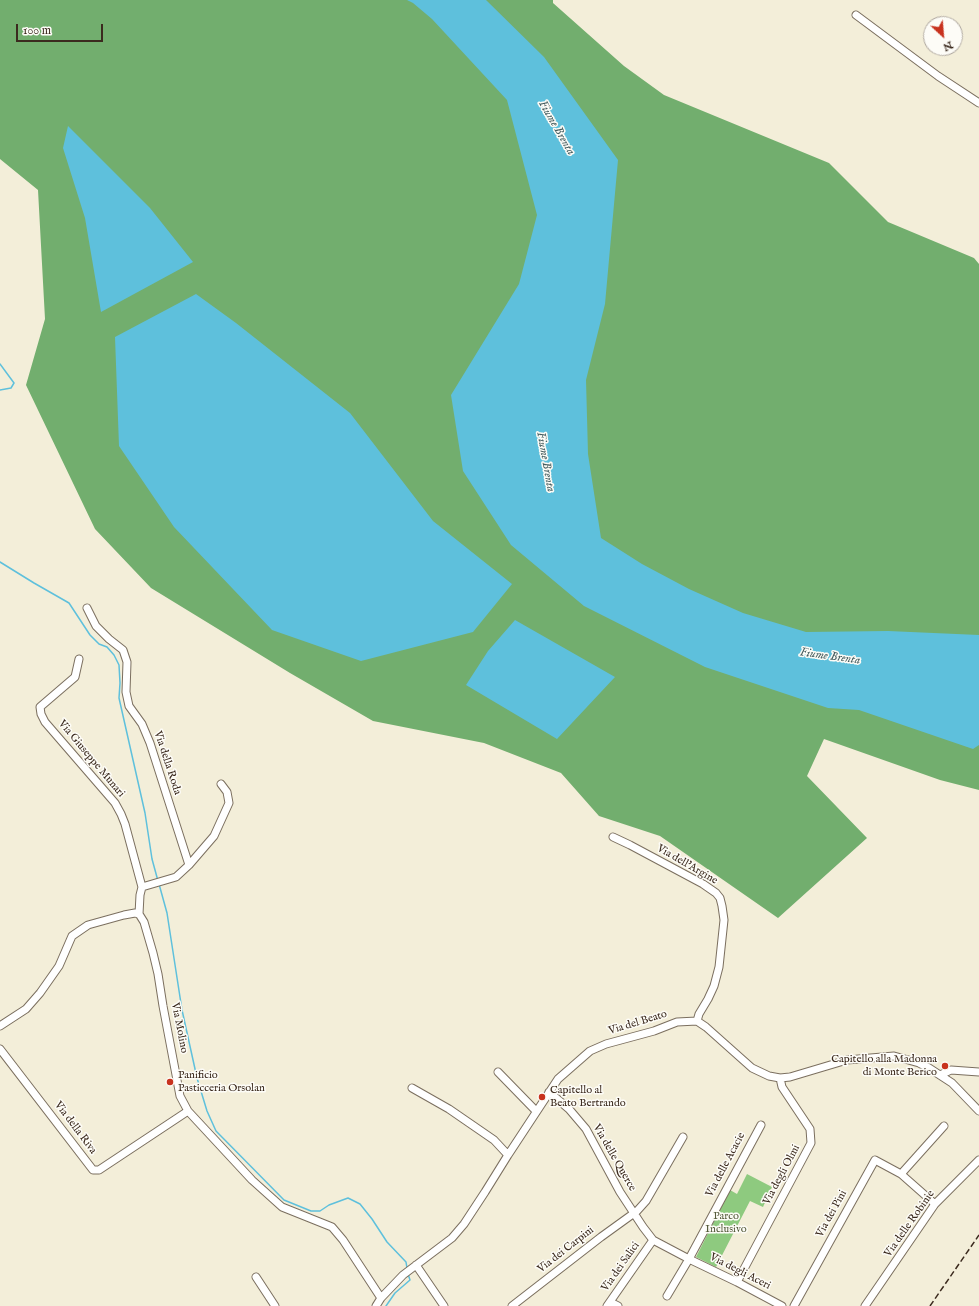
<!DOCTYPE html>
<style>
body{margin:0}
#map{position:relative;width:979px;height:1306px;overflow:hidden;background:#f3eed9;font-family:"IM FELL English",serif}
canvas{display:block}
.north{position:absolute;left:923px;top:16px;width:40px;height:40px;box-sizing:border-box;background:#fdfcf7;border:1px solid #afa8a0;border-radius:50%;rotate:154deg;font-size:11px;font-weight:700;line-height:16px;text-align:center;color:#3b2a1e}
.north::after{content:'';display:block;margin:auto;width:14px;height:18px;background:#c8321e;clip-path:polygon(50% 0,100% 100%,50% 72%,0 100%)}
.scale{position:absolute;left:16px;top:24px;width:87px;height:18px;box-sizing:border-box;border:2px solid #3b2a1e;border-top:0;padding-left:5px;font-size:12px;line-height:14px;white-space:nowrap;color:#3b2a1e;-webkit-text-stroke:3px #fdfcf7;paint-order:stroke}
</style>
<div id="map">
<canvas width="979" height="1306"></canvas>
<div class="north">N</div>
<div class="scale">100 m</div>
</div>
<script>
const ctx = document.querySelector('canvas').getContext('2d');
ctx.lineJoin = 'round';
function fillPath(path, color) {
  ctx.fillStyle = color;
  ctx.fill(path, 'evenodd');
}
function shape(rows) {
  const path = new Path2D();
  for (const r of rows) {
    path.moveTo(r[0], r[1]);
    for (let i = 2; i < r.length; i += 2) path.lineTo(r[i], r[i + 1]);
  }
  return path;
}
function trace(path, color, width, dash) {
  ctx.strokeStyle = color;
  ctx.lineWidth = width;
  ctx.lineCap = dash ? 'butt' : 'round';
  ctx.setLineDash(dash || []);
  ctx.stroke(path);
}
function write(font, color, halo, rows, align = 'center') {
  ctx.font = font + ' "IM FELL English",serif';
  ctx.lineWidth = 3;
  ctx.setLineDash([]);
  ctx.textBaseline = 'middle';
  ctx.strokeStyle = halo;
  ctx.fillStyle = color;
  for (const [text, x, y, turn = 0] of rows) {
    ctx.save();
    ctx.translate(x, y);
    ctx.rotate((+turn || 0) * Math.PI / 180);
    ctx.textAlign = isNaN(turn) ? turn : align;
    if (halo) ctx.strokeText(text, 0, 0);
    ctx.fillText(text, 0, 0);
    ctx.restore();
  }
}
fillPath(shape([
 [747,1174,772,1187,763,1207,750,1201,716,1267,696,1257,730,1190,737,1194]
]), '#8eca7f');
fillPath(shape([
 [0,0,553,0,553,3,624,66,664,95,829,163,888,222,974,258,979,264,979,790,940,780,824,739,807,776,867,838,778,918,660,836,599,816,561,773,484,743,373,721,290,673,151,588,95,529,26,385,45,319,38,190,0,159]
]), '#72ae6e');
fillPath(shape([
 [407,0,486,0,544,57,618,160,605,304,586,380,588,454,601,538,642,564,689,589,743,613,806,632,888,631,979,635,979,745,973,749,859,710,828,708,705,667,584,606,511,545,463,471,451,395,519,284,537,215,507,100,432,19,413,3],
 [68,126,150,208,193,262,101,312,85,218,63,148],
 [196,294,236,323,350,413,433,521,512,584,473,632,361,661,272,630,174,527,119,446,115,337],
 [515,620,615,677,557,739,466,685,488,651]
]), '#5ec0dc');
trace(shape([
 [0,364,14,383,11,388,0,390],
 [0,562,34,583,69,603,90,635,99,644,107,647,114,655,119,665,120,683,119,698,145,813,152,859,158,881],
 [159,884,167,913,182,1010,197,1078,207,1111,216,1131,284,1200,311,1211,320,1211,329,1205,348,1198,360,1204,372,1219,387,1242,406,1262,407,1268],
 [386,1306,395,1293,410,1280,408,1274]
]), '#5ec0dc', 1.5);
const minor = shape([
 [856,15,938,76,979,103],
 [87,608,96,626,109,639,123,650,127,662,126,692,129,706,142,724,150,743,189,865,176,877,142,887],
 [79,659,75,677,40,707,41,714,45,722,115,803,121,814,125,824,142,887],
 [613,837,630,845,703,884,716,893,720,898,722,906,724,920,719,967,714,986,708,999,699,1014,697,1021],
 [189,865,214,836,229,803,227,792,221,784],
 [139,914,140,895,142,887],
 [0,1026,26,1009,40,993,59,966,72,936,88,925,124,915,135,913,139,914,144,922,153,953,158,974,163,1006,180,1096,188,1111,252,1180,282,1207,332,1227,343,1240,381,1298],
 [0,1049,93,1170,99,1170,188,1111],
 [498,1072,536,1111],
 [940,1075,951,1070,979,1072],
 [412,1088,449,1109,494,1140,508,1155],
 [549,1092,569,1109,586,1129,620,1192,643,1227,653,1240,689,1259,737,1282,782,1306],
 [901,1174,944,1126],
 [416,1265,444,1306],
 [256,1277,275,1306],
 [737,1282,811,1143,810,1129,782,1087,780,1078],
 [667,1296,689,1259,761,1125],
 [610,1302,618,1306],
 [376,1306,381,1298,403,1275,452,1238,464,1224,485,1192,508,1155,558,1079,590,1051,606,1044,654,1031,677,1022,697,1021,706,1027,752,1068,769,1076,780,1078,790,1077,847,1060,894,1056,919,1063,929,1068,952,1083,979,1111],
 [512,1306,601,1237,637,1211,646,1201,683,1137],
 [607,1306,653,1240],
 [794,1306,875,1160,901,1174,935,1204],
 [865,1306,935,1204,979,1160]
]);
trace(minor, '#7b6f5f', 9);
trace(minor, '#fff', 7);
trace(shape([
 [930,1306,979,1235]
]), '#3b2a1e', 1.5, [6, 3]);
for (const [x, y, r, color] of [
 [945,1066,4,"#c8321e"],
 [170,1082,4,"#c8321e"],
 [542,1097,4,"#c8321e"]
]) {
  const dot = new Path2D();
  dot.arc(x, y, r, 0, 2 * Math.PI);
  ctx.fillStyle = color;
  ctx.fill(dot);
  trace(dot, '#fdfcf7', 1.5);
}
write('11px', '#3b2a1e', '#fdfcf7', [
 ["Via Giuseppe Munari",91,759,50],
 ["Via della Roda",167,763,72],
 ["Via dell'Argine",687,865,30],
 ["Via del Beato",638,1023,-17],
 ["Via Molino",179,1028,79],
 ["Via della Riva",75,1128,53],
 ["Via delle Querce",614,1158,60],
 ["Via delle Acacie",726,1165,-62],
 ["Via degli Olmi",782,1175,-62],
 ["Via dei Pini",832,1214,-61],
 ["Via delle Robinie",910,1224,-55],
 ["Via dei Carpini",566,1250,-38],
 ["Via dei Salici",621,1267,-55],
 ["Via degli Aceri",740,1272,27]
]);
write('11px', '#3b2a1e', '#fdfcf7', [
 ["Capitello alla Madonna",937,1060,"right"],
 ["di Monte Berico",937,1073,"right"],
 ["Panificio",178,1076],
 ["Pasticceria Orsolan",178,1089],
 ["Capitello al",550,1091],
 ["Beato Bertrando",550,1104]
], 'left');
write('11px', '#545a3b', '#fdfcf7', [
 ["Parco",726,1217],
 ["Inclusivo",726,1230]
]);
write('italic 12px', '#475e60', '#fdfcf7', [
 ["Fiume Brenta",556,128,60],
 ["Fiume Brenta",545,462,80],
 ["Fiume Brenta",830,657,8]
]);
</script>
